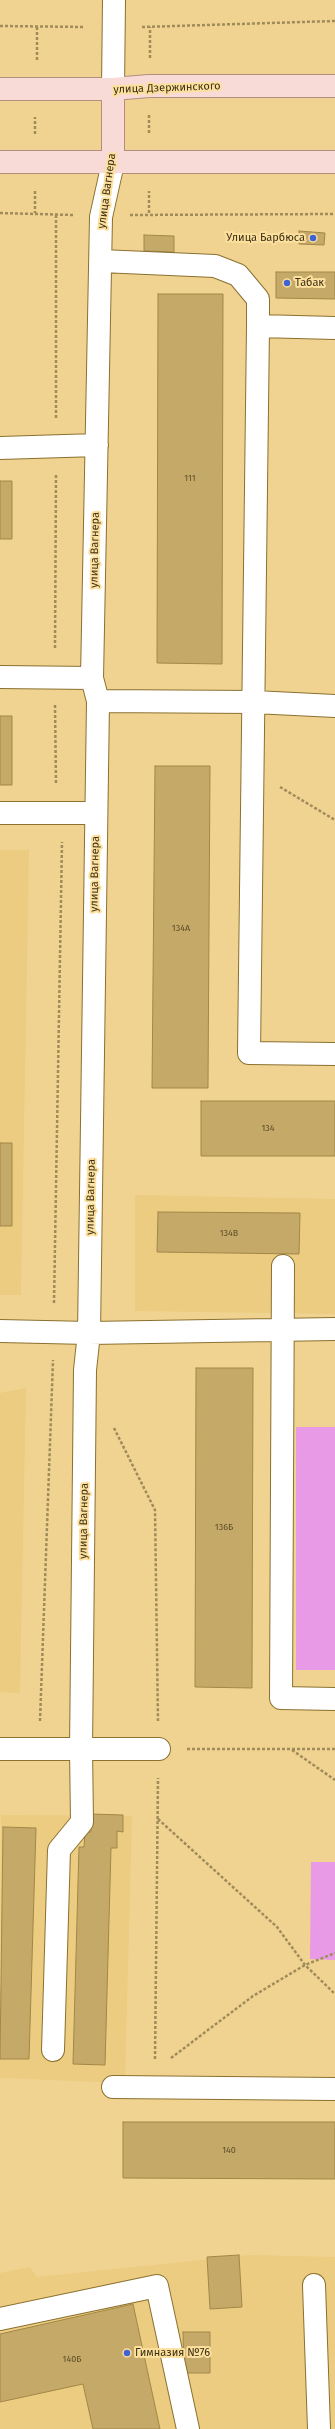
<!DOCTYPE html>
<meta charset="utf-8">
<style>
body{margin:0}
canvas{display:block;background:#f0d391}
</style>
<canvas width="335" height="2429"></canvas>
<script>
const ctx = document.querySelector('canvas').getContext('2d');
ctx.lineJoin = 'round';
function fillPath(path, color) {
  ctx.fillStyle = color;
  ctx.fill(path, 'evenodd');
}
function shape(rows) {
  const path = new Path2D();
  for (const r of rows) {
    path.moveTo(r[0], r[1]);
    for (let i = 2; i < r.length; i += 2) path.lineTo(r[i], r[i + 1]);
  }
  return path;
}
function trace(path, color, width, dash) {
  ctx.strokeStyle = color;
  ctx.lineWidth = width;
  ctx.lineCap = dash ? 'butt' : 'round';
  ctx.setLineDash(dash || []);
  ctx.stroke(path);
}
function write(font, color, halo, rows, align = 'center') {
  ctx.font = font + ' "Fira Sans",sans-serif';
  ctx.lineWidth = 4;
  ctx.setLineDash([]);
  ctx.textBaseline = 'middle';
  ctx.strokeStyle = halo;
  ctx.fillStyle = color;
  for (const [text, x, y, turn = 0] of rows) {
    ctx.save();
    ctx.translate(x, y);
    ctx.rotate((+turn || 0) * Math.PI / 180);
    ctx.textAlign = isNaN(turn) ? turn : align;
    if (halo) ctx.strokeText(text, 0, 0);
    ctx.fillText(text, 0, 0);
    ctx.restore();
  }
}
fillPath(shape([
 [0,850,29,850,21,1295,0,1295],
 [135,1195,335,1199,335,1314,135,1311],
 [26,1388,20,1693,0,1692,0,1393],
 [1,1815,132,1816,125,2083,0,2078],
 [249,2255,335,2257,335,2429,0,2429,0,2273,30,2267,37,2277]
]), '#eccc81');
fillPath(shape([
 [296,1427,335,1427,335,1670,296,1670],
 [311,1862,335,1862,335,1960,310,1959]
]), '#e89ae7');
const building = shape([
 [299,231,325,233,324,245,299,244,299,231],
 [144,235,174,236,174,252,144,251,144,235],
 [276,272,335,272,335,299,276,298,276,272],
 [158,294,223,294,222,664,157,663,158,294],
 [0,481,12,481,12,539,0,539,0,481],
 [0,716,12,716,12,785,0,785,0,716],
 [155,766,210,766,208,1088,152,1088,155,766],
 [201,1101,335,1101,335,1156,201,1156,201,1101],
 [0,1143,12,1143,12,1226,0,1226,0,1143],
 [158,1212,300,1213,299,1254,157,1252,158,1212],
 [196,1368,253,1368,252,1688,195,1687,196,1368],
 [91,1814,123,1815,123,1832,117,1831,117,1848,111,1848,105,2065,73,2064,79,1847,84,1847,85,1832,91,1832,91,1814],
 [3,1827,36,1828,29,2059,0,2059,3,1827],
 [123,2122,335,2122,335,2179,123,2178,123,2122],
 [239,2255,242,2307,210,2309,207,2257,239,2255],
 [133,2304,160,2429,93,2429,83,2384,0,2402,0,2334,133,2304],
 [183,2332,210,2332,210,2373,184,2373,183,2332]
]);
fillPath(building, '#c5a968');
trace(building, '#a28746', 1);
const minor = shape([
 [113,89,114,0],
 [113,163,101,217,92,678,98,701,89,1333,85,1370,81,1749,159,1749],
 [101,261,215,266,238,275,258,299,258,326],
 [335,328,258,326,249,1053,335,1054],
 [0,448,97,445],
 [0,677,92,678],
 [98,701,254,702,335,706],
 [0,813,96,813],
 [283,1266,281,1698,335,1699],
 [0,1331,89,1333,335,1329],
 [0,1749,81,1749,82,1822,59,1850,53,2050],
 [113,2087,335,2089],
 [314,2285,319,2429],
 [0,2319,157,2286,188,2429]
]);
const major = shape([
 [0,89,113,89,149,86,335,86],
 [0,162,335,162],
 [113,163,113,89]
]);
trace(minor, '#8b702f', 24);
trace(major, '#b38e80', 24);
trace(shape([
 [0,26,85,27],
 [142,27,335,21],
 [150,58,150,27],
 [37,60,37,27],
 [149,115,149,134],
 [35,134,35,117],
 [35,191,35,213],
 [0,213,73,215],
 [149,213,149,191],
 [130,215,335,214],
 [56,418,56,214],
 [55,648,56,475],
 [55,705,56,784],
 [280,787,335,820],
 [54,1303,62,842],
 [114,1428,155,1510,158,1721],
 [40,1721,53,1360],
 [187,1749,335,1749],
 [292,1750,335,1780],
 [158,1819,277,1927,305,1965,335,1994],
 [171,2058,253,1996,305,1965,335,1953],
 [155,2059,158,1778]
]), '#a08b5a', 2.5, [3, 2]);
trace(minor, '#fff', 22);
trace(major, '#f8dad6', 22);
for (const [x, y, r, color] of [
 [313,238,4,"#3f63d4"],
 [287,283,4,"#3f63d4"],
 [127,2353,4,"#3f63d4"]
]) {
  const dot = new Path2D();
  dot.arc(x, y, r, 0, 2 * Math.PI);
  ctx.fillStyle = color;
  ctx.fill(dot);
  trace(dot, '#fde09d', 1.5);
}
write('9px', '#5e4e2a', null, [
 ["111",190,478],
 ["134А",181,928],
 ["134",268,1128],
 ["134В",229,1233],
 ["136Б",224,1527],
 ["140",229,2150],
 ["140Б",72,2359]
]);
write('11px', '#3b3015', '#fde09d', [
 ["улица Дзержинского",167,88,-2],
 ["улица Вагнера",107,191,-82],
 ["улица Вагнера",95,550,-89],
 ["улица Вагнера",95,874,-89],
 ["улица Вагнера",91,1197,-89],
 ["улица Вагнера",84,1521,-89]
]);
write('11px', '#3b3015', '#fde09d', [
 ["Улица Барбюса",305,238,"right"],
 ["Табак",295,283],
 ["Гимназия №76",135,2353]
], 'left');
</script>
